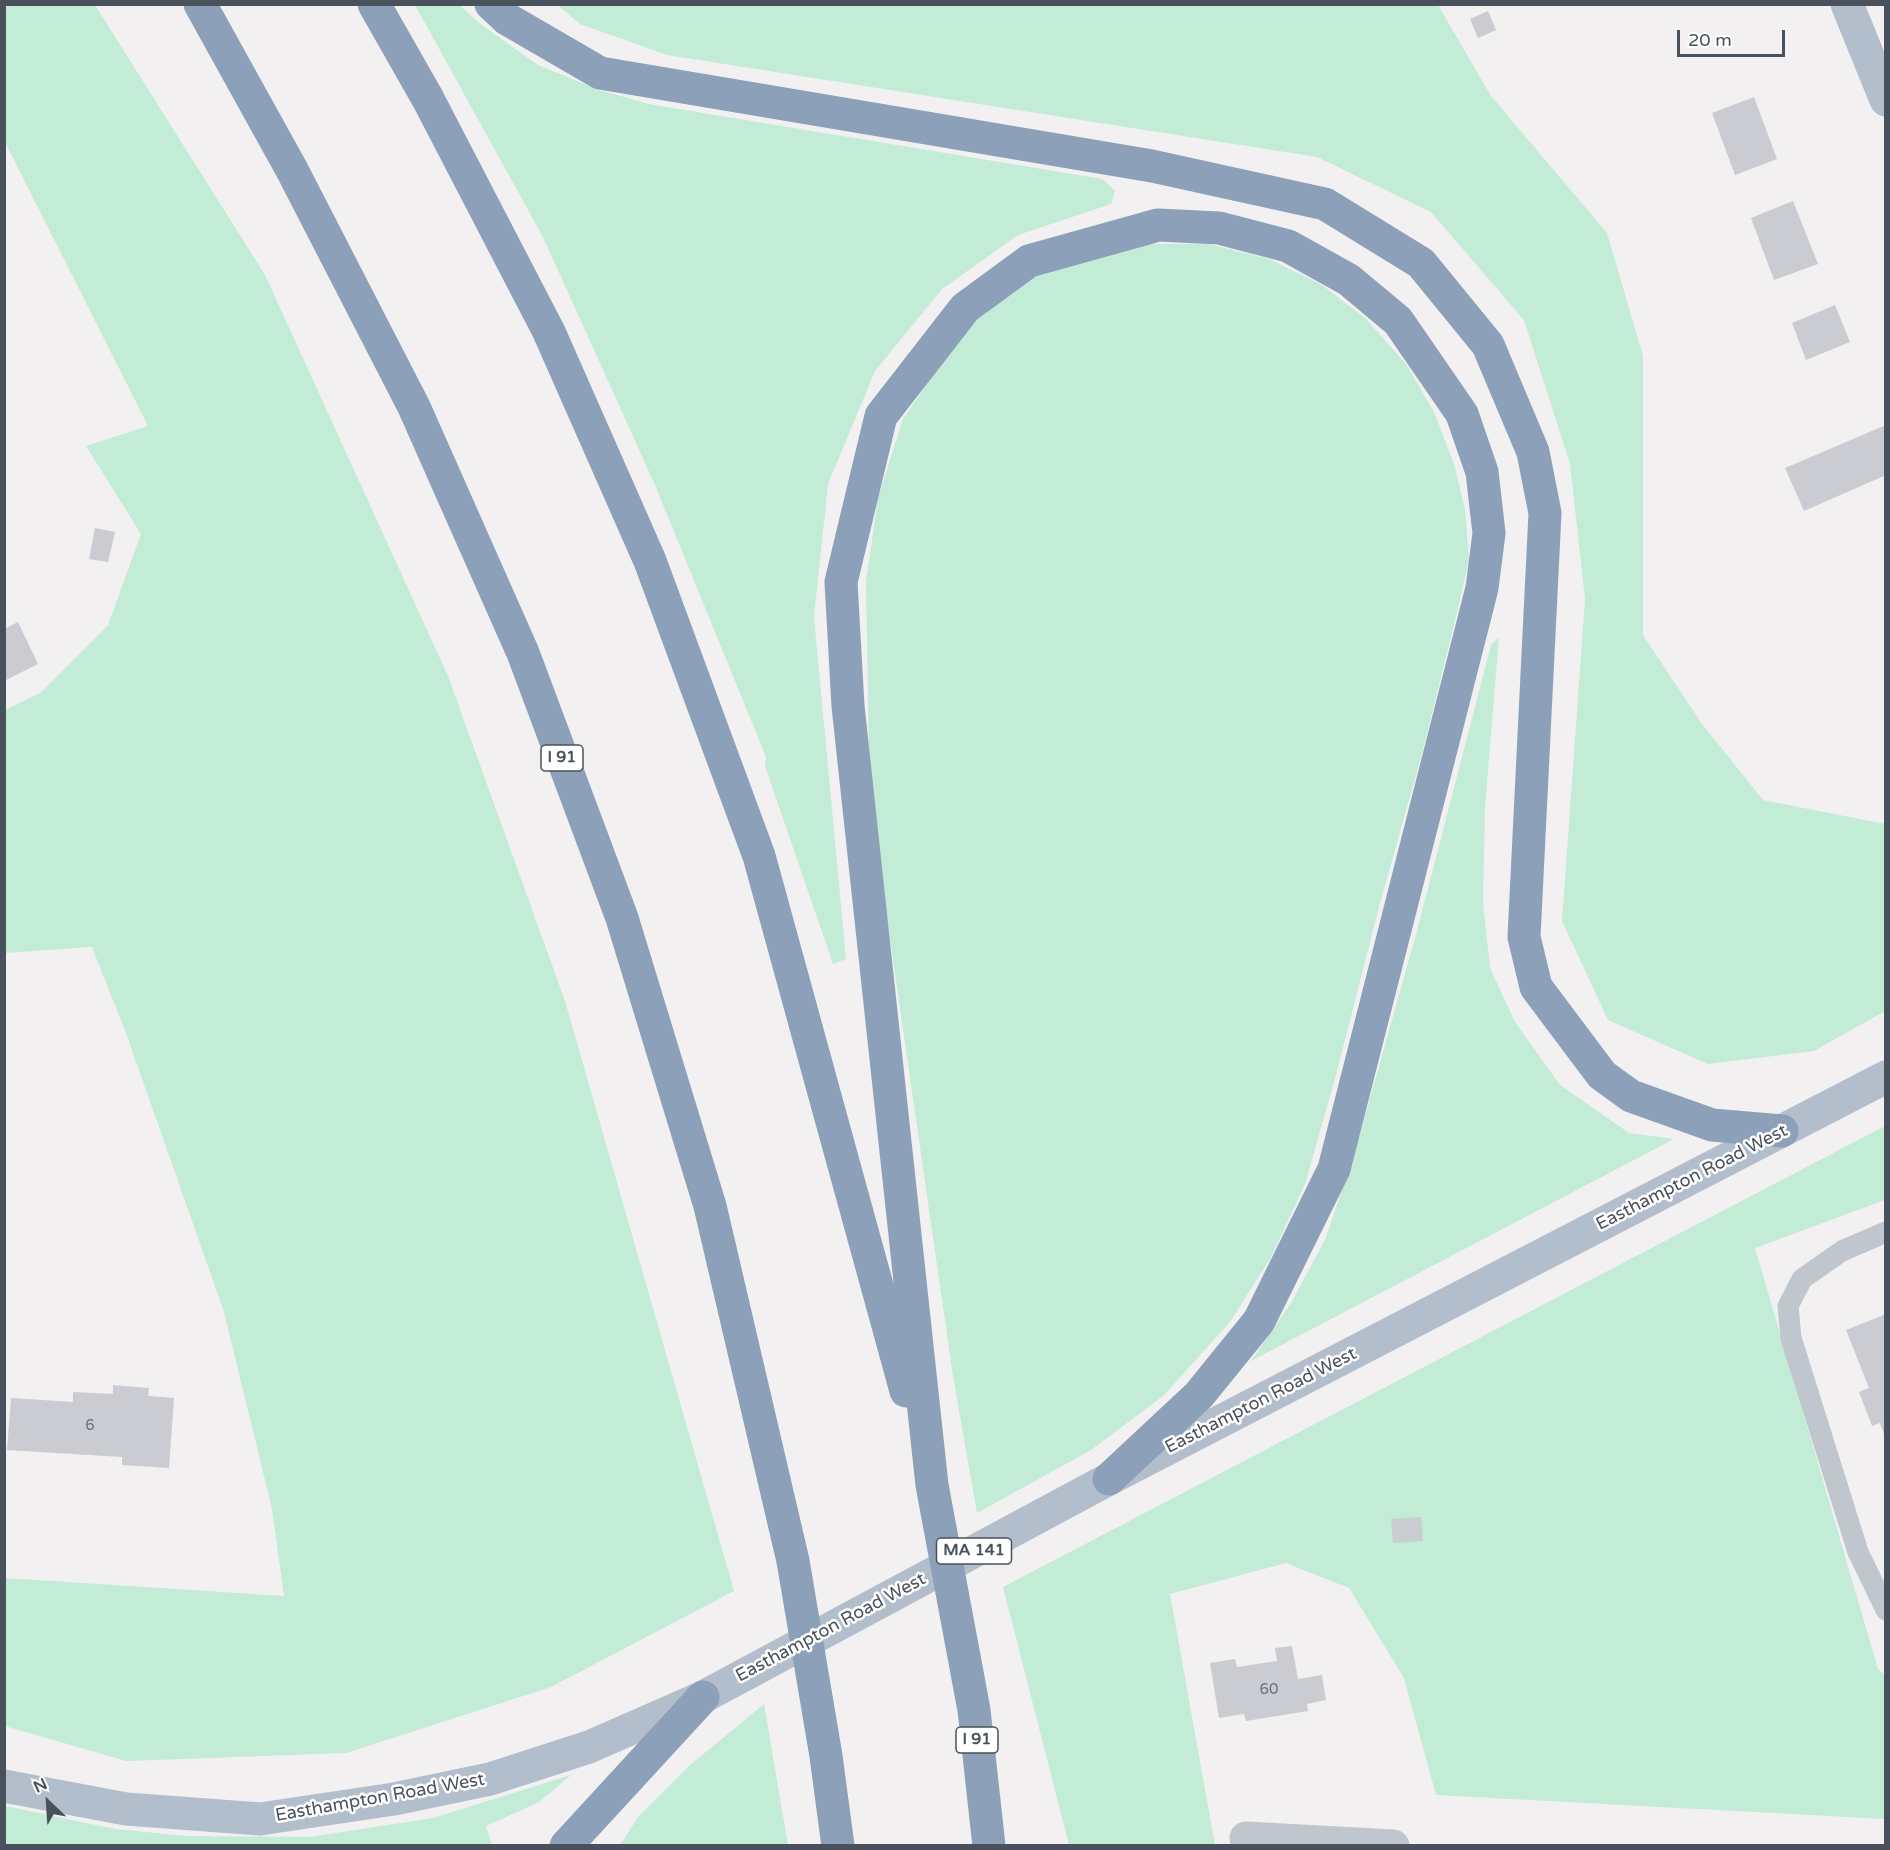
<!DOCTYPE html>
<style>
body{margin:0}
#map{position:relative;width:1890px;height:1850px;overflow:hidden;background:#f2f0f0;font-family:"Varela Round",sans-serif}
canvas{display:block}
.frame{position:absolute;inset:0;border:6px solid #49525c;pointer-events:none}
.north{position:absolute;left:18px;top:1772px;width:60px;height:60px;-webkit-text-stroke:4px #fff;paint-order:stroke;rotate:335deg;font-size:16px;font-weight:700;line-height:24px;text-align:center;color:#49525c}
.north::after{content:'';display:block;margin:auto;width:21px;height:27px;background:#49525c;clip-path:polygon(50% 0,100% 100%,50% 72%,0 100%)}
.scale{position:absolute;left:1677px;top:30px;width:108px;height:27px;box-sizing:border-box;border:3px solid #49525c;border-top:0;padding-left:8px;font-size:18px;line-height:21px;white-space:nowrap;color:#49525c;-webkit-text-stroke:4px #fff;paint-order:stroke}
</style>
<div id="map">
<canvas width="1890" height="1850"></canvas>
<div class="frame"></div>
<div class="north">N</div>
<div class="scale">20 m</div>
</div>
<script>
const ctx = document.querySelector('canvas').getContext('2d');
ctx.lineJoin = 'round';
function fillPath(path, color) {
  ctx.fillStyle = color;
  ctx.fill(path, 'evenodd');
}
function shape(rows) {
  const path = new Path2D();
  for (const r of rows) {
    path.moveTo(r[0], r[1]);
    for (let i = 2; i < r.length; i += 2) path.lineTo(r[i], r[i + 1]);
  }
  return path;
}
function trace(path, color, width, dash) {
  ctx.strokeStyle = color;
  ctx.lineWidth = width;
  ctx.lineCap = dash ? 'butt' : 'round';
  ctx.setLineDash(dash || []);
  ctx.stroke(path);
}
function write(font, color, halo, rows, align = 'center') {
  ctx.font = font + ' "Varela Round",sans-serif';
  ctx.lineWidth = 5;
  ctx.setLineDash([]);
  ctx.textBaseline = 'middle';
  ctx.strokeStyle = halo;
  ctx.fillStyle = color;
  for (const [text, x, y, turn = 0] of rows) {
    ctx.save();
    ctx.translate(x, y);
    ctx.rotate((+turn || 0) * Math.PI / 180);
    ctx.textAlign = isNaN(turn) ? turn : align;
    if (halo) ctx.strokeText(text, 0, 0);
    ctx.fillText(text, 0, 0);
    ctx.restore();
  }
}
fillPath(shape([
 [5,4,95,5,265,275,448,676,565,1001,734,1591,551,1687,346,1753,126,1761,5,1726,5,1578,284,1596,272,1509,224,1312,126,1033,92,947,5,953,5,710,40,693,108,625,141,534,86,446,148,426,5,142],
 [415,5,459,5,482,25,538,65,596,89,649,104,1102,179,1115,191,1111,204,1018,235,942,289,875,371,828,484,814,617,846,959,833,964,765,766,766,757,655,485,543,237],
 [558,5,1438,5,1491,96,1607,233,1643,356,1643,635,1702,724,1763,800,1885,824,1885,1011,1814,1051,1708,1064,1608,1020,1562,921,1585,599,1570,464,1524,320,1431,212,1317,157,667,55,580,24],
 [1146,244,1208,244,1269,259,1322,285,1366,319,1406,364,1434,412,1454,464,1465,509,1469,560,1454,625,1421,757,1379,907,1336,1075,1305,1184,1271,1257,1230,1322,1163,1396,1091,1450,977,1513,953,1376,881,876,869,749,866,582,878,498,903,419,938,368,976,321,1031,277],
 [1499,637,1485,807,1483,903,1490,968,1515,1022,1560,1085,1629,1133,1674,1139,1251,1361,1291,1303,1325,1240,1355,1152,1417,931,1491,645],
 [1885,1126,1885,1200,1755,1248,1878,1669,1885,1675,1885,1819,1436,1795,1404,1678,1349,1588,1286,1563,1170,1594,1215,1845,1069,1845,1003,1587],
 [764,1704,788,1845,620,1845,638,1817,689,1766],
 [571,1775,539,1802,486,1826,492,1845,5,1845,5,1806,115,1829,187,1836,310,1837,433,1818]
]), '#c2ecd5');
fillPath(shape([
 [1488,11,1496,30,1478,38,1470,19],
 [1754,97,1777,159,1735,175,1712,113],
 [1793,201,1818,264,1774,280,1751,218],
 [1835,305,1850,342,1806,360,1792,323],
 [1886,425,1886,475,1804,511,1785,468],
 [95,528,115,532,108,562,89,559],
 [18,622,38,664,4,681,4,629],
 [1886,1314,1886,1437,1885,1437,1880,1423,1872,1426,1859,1392,1869,1388,1846,1330],
 [113,1385,149,1388,148,1396,174,1398,169,1468,122,1465,122,1457,7,1450,11,1398,73,1402,73,1392,113,1394],
 [1421,1517,1423,1541,1393,1543,1391,1519],
 [1292,1646,1298,1679,1322,1675,1326,1700,1307,1704,1308,1711,1246,1721,1244,1714,1219,1718,1210,1663,1235,1659,1237,1667,1277,1661,1275,1648]
]), '#caccd2');
trace(shape([
 [1886,1232,1842,1251,1802,1279,1788,1306,1791,1338,1858,1552,1886,1610]
]), '#bfc6cd', 21);
trace(shape([
 [1246,1838,1393,1846]
]), '#bfc6cd', 33);
trace(shape([
 [1847,4,1886,100],
 [4,1786,126,1809,260,1819,394,1799,490,1779,589,1747,703,1697,1109,1479,1886,1077]
]), '#b2becc', 33);
trace(shape([
 [200,4,292,170,414,407,523,653,622,918,710,1206,793,1561,826,1756,838,1846],
 [374,4,428,99,549,332,650,561,759,856,906,1391],
 [491,4,507,19,600,73,1152,166,1325,204,1421,263,1488,345,1533,452,1545,513,1524,937,1536,987,1602,1075,1631,1096,1712,1125,1782,1131],
 [566,1846,703,1697],
 [989,1846,974,1710,932,1485,848,706,841,582,881,416,965,308,1029,261,1158,225,1219,228,1288,246,1349,280,1398,321,1462,414,1482,472,1489,533,1482,588,1334,1169,1259,1321,1199,1395,1109,1479]
]), '#8ca0ba', 33);
write('15px', '#69707a', null, [
 ["6",90,1426],
 ["60",1269,1690]
]);
for (const [x, y, w] of [
 [562,758,42],
 [974,1551,75],
 [977,1740,42]
]) {
  const box = new Path2D();
  box.roundRect(x - w / 2, y - 13, w, 26, 4.5);
  ctx.fillStyle = '#fff';
  ctx.fill(box);
  trace(box, '#49525c', 1.5);
}
write('bold 16px', '#49525c', null, [
 ["I 91",562,758],
 ["MA 141",974,1551],
 ["I 91",977,1740]
]);
write('18px', '#49525c', '#fff', [
 ["Easthampton Road West",1692,1178,-27],
 ["Easthampton Road West",1261,1401,-27],
 ["Easthampton Road West",831,1628,-28],
 ["Easthampton Road West",380,1798,-10]
]);
</script>
